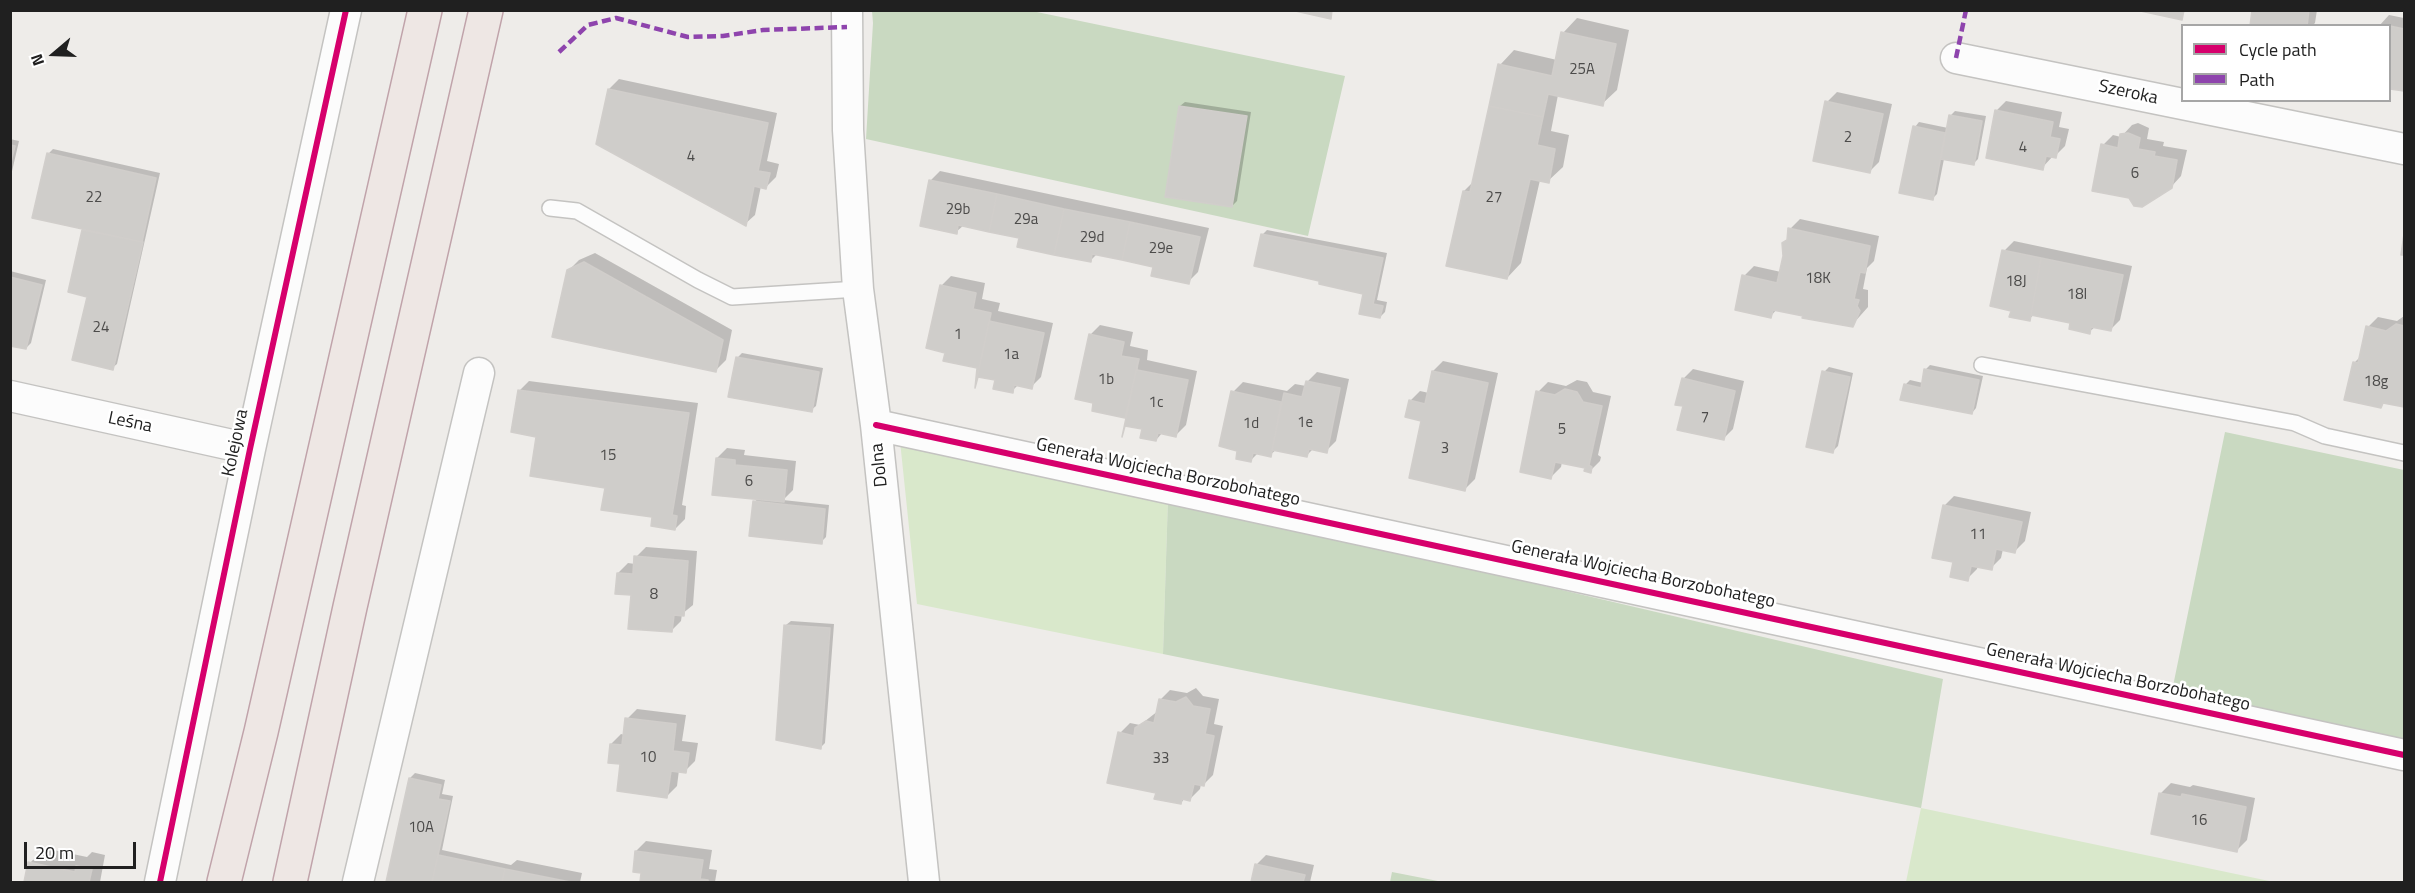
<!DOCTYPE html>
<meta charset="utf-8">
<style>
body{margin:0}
#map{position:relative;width:2415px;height:893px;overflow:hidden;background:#eeece9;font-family:"Titillium Web",sans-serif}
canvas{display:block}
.frame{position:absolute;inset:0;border:12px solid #202020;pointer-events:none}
.legend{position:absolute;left:2181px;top:24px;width:210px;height:78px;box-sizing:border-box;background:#fff;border:2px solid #a6a6a6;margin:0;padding:8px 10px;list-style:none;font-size:18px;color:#202020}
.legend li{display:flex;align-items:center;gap:12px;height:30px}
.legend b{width:30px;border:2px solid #a6a6a6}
.north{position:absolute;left:24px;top:24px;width:60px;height:60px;-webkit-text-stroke:4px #fff;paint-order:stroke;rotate:251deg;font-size:16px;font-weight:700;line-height:24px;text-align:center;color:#202020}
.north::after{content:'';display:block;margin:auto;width:21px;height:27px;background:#202020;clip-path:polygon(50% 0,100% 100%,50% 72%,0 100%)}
.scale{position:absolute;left:24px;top:842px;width:112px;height:27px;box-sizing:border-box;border:3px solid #202020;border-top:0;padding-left:8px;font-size:18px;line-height:21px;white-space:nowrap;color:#202020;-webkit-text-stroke:4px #fff;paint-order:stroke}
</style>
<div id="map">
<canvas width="2415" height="893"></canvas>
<div class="frame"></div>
<ul class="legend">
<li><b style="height:8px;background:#d6006c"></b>Cycle path</li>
<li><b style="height:8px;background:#8e44ad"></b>Path</li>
</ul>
<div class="north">N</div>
<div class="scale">20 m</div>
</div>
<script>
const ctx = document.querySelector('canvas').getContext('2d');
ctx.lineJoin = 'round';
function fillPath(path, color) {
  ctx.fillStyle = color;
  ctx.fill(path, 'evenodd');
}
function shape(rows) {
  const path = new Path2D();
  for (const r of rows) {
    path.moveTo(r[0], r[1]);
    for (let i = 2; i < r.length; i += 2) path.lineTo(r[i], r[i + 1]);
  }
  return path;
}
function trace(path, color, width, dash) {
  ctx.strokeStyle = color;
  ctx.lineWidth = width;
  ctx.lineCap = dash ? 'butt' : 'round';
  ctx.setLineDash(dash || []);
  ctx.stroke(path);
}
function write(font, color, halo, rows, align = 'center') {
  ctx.font = font + ' "Titillium Web",sans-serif';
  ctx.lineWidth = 5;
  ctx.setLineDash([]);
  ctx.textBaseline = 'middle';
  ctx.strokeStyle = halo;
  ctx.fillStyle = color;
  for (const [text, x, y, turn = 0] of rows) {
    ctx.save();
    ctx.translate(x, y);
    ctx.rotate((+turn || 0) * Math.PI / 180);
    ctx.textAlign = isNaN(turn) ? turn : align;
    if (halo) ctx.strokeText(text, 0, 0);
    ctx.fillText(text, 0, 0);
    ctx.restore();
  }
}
fillPath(shape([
 [900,441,1168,498,1163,654,917,604],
 [1921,808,2274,882,1906,882]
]), '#d9e8cb');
fillPath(shape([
 [872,11,1032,11,1345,76,1308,236,866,139,873,23],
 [2225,432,2404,470,2404,740,2172,691],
 [1168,498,1943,679,1921,808,1163,654],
 [1392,872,1443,882,1390,882]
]), '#c9d9c1');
fillPath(shape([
 [2254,10,2317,10,2315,23,2312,26,2251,26],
 [2389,15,2404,18,2404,90,2392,88,2392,80,2390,79,2390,26,2379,26],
 [1577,18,1629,30,1617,90,1602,104,1558,95,1551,131,1569,135,1563,167,1548,181,1540,180,1521,263,1507,278,1464,191,1474,181,1500,65,1514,50,1557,60,1563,33],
 [619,79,777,113,767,161,779,164,776,177,766,187,761,186,755,215,745,224,609,89],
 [1837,92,1892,104,1879,162,1869,172,1827,102],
 [2006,101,2062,112,2059,127,2069,129,2065,146,2055,156,2053,156,2042,168,1996,111],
 [1185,102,1251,112,1237,201,1232,206,1180,106],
 [1955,111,1986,116,1978,159,1973,164,1944,159,1937,194,1932,199,1915,127,1919,122,1948,128,1950,116],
 [2138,123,2149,128,2147,139,2164,142,2163,146,2187,150,2181,176,2171,187,2103,145,2113,135,2121,137,2132,125],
 [10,139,19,141,10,180],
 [53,149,160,173,117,364,112,368,89,296,69,291,84,229,48,154],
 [940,171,1209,228,1198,272,1188,282,1155,266,1098,253,1090,261,1021,237,964,225,956,232,930,181],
 [1800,219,1879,236,1874,261,1867,268,1863,289,1868,290,1868,307,1852,325,1777,309,1771,316,1744,276,1754,266,1781,272,1790,229],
 [1267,230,1387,253,1377,300,1387,302,1385,312,1380,317,1365,293,1321,279,1262,235],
 [2014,241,2132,266,2120,320,2110,330,2095,327,2089,332,2072,322,2035,314,2029,319,2012,310,2004,251],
 [595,253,732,330,726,360,716,370,568,271,579,260],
 [10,271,46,280,31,343,26,348,10,344],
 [951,276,985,283,982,299,1000,303,998,311,1053,323,1041,377,1031,387,1019,384,1012,391,979,367,947,352,941,286],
 [2404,316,2404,405,2385,402,2381,406,2354,363,2361,356,2368,327,2378,317,2397,321],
 [1100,325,1133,332,1130,346,1148,350,1147,360,1197,371,1186,425,1176,435,1163,432,1156,440,1128,417,1093,410,1090,335],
 [742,353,823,368,816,406,811,410,737,358],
 [1443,361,1498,373,1475,479,1465,489,1410,401,1420,391,1429,393,1433,371],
 [1930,365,1983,376,1976,408,1972,413,1905,385,1910,380,1923,383,1925,370],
 [1829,367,1853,373,1838,446,1833,451,1824,372],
 [1693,369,1744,381,1733,429,1723,439,1685,405,1683,379],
 [1317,372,1349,379,1336,441,1326,451,1314,448,1307,455,1277,449,1270,455,1258,453,1251,460,1239,449,1233,392,1243,382,1287,391,1295,384,1306,386,1307,382],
 [1577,380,1587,382,1593,392,1611,396,1598,455,1601,457,1600,461,1590,471,1586,467,1562,462,1561,467,1551,477,1538,392,1548,382,1566,386],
 [529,381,698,403,682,505,686,506,685,519,675,529,607,486,538,435,519,391],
 [727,448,745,450,744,455,796,461,793,490,783,500,829,505,826,537,821,542,754,502,759,498,717,458],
 [1954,496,2031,512,2025,541,2015,551,2003,549,2001,558,1991,568,1978,565,1977,569,1967,579,1955,561,1944,506],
 [646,547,697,551,693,605,682,614,681,621,671,631,633,594,618,573,628,563,635,564,636,557],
 [791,621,834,624,825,743,821,747,786,625],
 [1196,688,1203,696,1219,699,1214,724,1223,726,1213,775,1203,785,1201,784,1200,789,1190,799,1185,798,1181,803,1158,792,1120,733,1130,723,1140,725,1158,711,1160,700,1170,690,1187,693],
 [637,709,686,715,682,741,698,743,695,761,685,771,679,770,677,786,667,796,622,763,611,744,621,734,625,735,627,719],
 [415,773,445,780,442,794,453,796,442,850,511,865,517,860,582,873,580,882,387,882,410,778],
 [2171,783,2190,787,2193,785,2255,798,2247,840,2237,850,2161,793],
 [646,841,712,850,709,869,717,870,715,882,641,882,643,871,636,851],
 [44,848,87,857,92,852,105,855,100,882,25,882,30,863],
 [1266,855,1314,865,1310,882,1252,882,1256,865]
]), '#0003');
const building = shape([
 [1291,10,1332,10,1331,19,1291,10],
 [2136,10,2184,10,2182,20,2136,10],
 [2252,10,2309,10,2307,26,2250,26,2252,10],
 [2390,26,2404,29,2404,91,2390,89,2390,26],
 [1561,32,1616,44,1603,106,1548,94,1543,117,1489,106,1498,64,1552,76,1561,32],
 [608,89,768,123,758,171,770,173,766,189,754,186,746,226,596,144,608,89],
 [1825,101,1883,114,1870,173,1813,161,1825,101],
 [1179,106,1247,116,1232,207,1165,197,1179,106],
 [1489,106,1543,117,1537,145,1555,149,1549,183,1530,179,1507,279,1446,266,1463,191,1470,192,1489,106],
 [1995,110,2053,122,2050,137,2060,139,2056,158,2046,156,2043,170,1986,158,1995,110],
 [1949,115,1982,121,1974,165,1941,159,1949,115],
 [1913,126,1945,133,1933,200,1899,193,1913,126],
 [2128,133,2140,138,2138,149,2155,152,2154,156,2177,160,2172,188,2142,207,2134,206,2129,198,2092,191,2101,144,2118,148,2120,134,2128,133],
 [10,145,15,146,10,166,10,145],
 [47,153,156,178,142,242,32,218,47,153],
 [929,180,997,194,989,232,958,225,957,234,920,226,929,180],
 [997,194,1064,209,1054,255,1017,247,1019,238,989,232,997,194],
 [1064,209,1130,222,1122,260,1092,254,1091,262,1054,255,1064,209],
 [1130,222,1200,237,1189,284,1151,276,1153,267,1122,260,1130,222],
 [1788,228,1870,246,1865,273,1860,272,1854,299,1859,300,1857,306,1860,311,1853,327,1802,318,1803,316,1773,310,1771,318,1735,310,1742,275,1777,283,1783,256,1782,243,1787,240,1788,228],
 [82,230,143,242,113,370,72,360,87,297,68,292,82,230],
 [1261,234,1383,258,1373,304,1383,306,1380,318,1359,314,1363,294,1319,284,1319,281,1254,266,1261,234],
 [2404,234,2404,255,2401,255,2404,234],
 [2002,250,2041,258,2030,321,2009,317,2011,311,1990,306,2002,250],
 [2041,258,2123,275,2111,331,2091,327,2090,334,2069,329,2070,323,2031,315,2041,258],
 [584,262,723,340,716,372,552,337,567,270,584,262],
 [10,277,42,285,26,349,10,346,10,277],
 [940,285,976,293,973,309,991,313,975,388,977,368,943,361,945,353,926,348,940,285],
 [989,321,1044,333,1032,389,1014,385,1013,393,993,389,995,380,978,377,975,388,989,321],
 [2396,324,2404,326,2404,407,2383,403,2381,408,2344,400,2353,362,2358,363,2366,326,2386,331,2396,324],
 [1089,334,1124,342,1121,356,1139,359,1125,418,1092,411,1093,403,1075,399,1089,334],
 [736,357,819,372,812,412,728,397,736,357],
 [1138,361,1137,370,1188,380,1176,437,1158,433,1156,441,1140,438,1142,429,1125,426,1122,437,1138,361],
 [1924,369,1979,380,1972,414,1900,400,1904,384,1921,388,1924,369],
 [1432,371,1488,383,1465,491,1409,478,1421,421,1405,417,1409,400,1425,404,1432,371],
 [1822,371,1850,377,1833,453,1806,447,1822,371],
 [1682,378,1735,391,1724,440,1677,430,1683,406,1675,405,1682,378],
 [1306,381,1340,388,1327,453,1309,449,1307,457,1272,450,1284,393,1302,397,1306,381],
 [1565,389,1577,392,1583,402,1602,406,1589,465,1592,467,1591,473,1584,471,1585,468,1555,462,1551,479,1520,472,1536,391,1555,395,1565,389],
 [518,390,689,413,672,515,677,516,675,530,651,526,652,517,601,510,605,488,530,476,536,437,511,432,518,390],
 [1231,391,1281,402,1271,457,1253,453,1251,462,1236,459,1237,451,1219,446,1231,391],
 [716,458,735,460,735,465,787,470,784,502,712,495,716,458],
 [753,501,825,509,822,544,749,536,753,501],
 [1943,505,2022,522,2015,553,1996,549,1992,570,1971,566,1968,581,1950,577,1953,562,1932,558,1943,505],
 [634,556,688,561,684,616,674,615,672,632,628,629,631,595,615,594,617,573,633,574,634,556],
 [784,625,830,628,821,749,776,740,784,625],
 [1186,697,1193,706,1210,709,1205,734,1214,736,1204,786,1194,784,1190,801,1182,799,1181,804,1154,799,1156,793,1107,783,1118,732,1134,736,1135,728,1146,721,1154,723,1159,699,1176,702,1186,697],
 [625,718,676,724,673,751,689,753,686,773,671,771,667,798,617,791,620,764,608,763,610,744,622,745,625,718],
 [409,778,441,785,438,799,450,801,432,882,386,882,409,778],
 [2159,793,2181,797,2182,794,2246,807,2237,852,2151,834,2159,793],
 [635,851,703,860,700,879,708,880,708,882,640,882,641,873,633,872,635,851],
 [438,855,505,869,502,882,432,882,438,855],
 [28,862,75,872,76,866,92,869,89,882,24,882,28,862],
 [1255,864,1305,875,1303,882,1251,882,1255,864],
 [505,869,570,882,502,882,505,869]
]);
fillPath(building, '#cfcdca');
trace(building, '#d1cecb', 1.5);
const service = shape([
 [550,208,577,211,698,280,732,297,858,289],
 [1982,365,2295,423,2325,436,2404,453]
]);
const minor = shape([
 [847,10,848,130,858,289,876,425,924,882],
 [1956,58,2404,149],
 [10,396,250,449],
 [876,425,2404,755],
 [160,882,250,449,346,10],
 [358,882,479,373]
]);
const trunk = shape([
 [224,882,261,732,425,10],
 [290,882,350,607,486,10]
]);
trace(service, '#c4c3c1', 18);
trace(minor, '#c4c3c1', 33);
trace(trunk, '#c0a3aa', 36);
trace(service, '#fcfcfc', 15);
trace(minor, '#fcfcfc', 30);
trace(trunk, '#eee7e4', 33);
trace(shape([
 [559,52,588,25,616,18,688,37,723,36,763,30,847,27],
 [1956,58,1966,10]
]), '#8e44ad', 4.5, [9, 4.5]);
trace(shape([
 [876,425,2404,755],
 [160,882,250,449,346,10]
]), '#d6006c', 6);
write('15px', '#4c4b4a', null, [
 ["25A",1582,70],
 ["2",1848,138],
 ["4",2023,148],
 ["4",691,157],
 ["6",2135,174],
 ["22",94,198],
 ["27",1494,198],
 ["29b",958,210],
 ["29a",1026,220],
 ["29d",1092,238],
 ["29e",1161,249],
 ["18K",1818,279],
 ["18J",2016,282],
 ["18I",2077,295],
 ["24",101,328],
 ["1",958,335],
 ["1a",1011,355],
 ["1b",1106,380],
 ["18g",2376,382],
 ["1c",1156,403],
 ["7",1705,418],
 ["1e",1305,423],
 ["1d",1251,424],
 ["5",1562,430],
 ["3",1445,449],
 ["15",608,456],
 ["6",749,482],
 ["11",1978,535],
 ["8",654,595],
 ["10",648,758],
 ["33",1161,759],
 ["16",2199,821],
 ["10A",421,828]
]);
write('18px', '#202020', '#fff', [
 ["Szeroka",2128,93,12],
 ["Leśna",130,423,12],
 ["Kolejowa",236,443,-78],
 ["Dolna",880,465,-96],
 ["Generała Wojciecha Borzobohatego",1168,473,12],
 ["Generała Wojciecha Borzobohatego",1643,575,12],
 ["Generała Wojciecha Borzobohatego",2118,678,12]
]);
</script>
